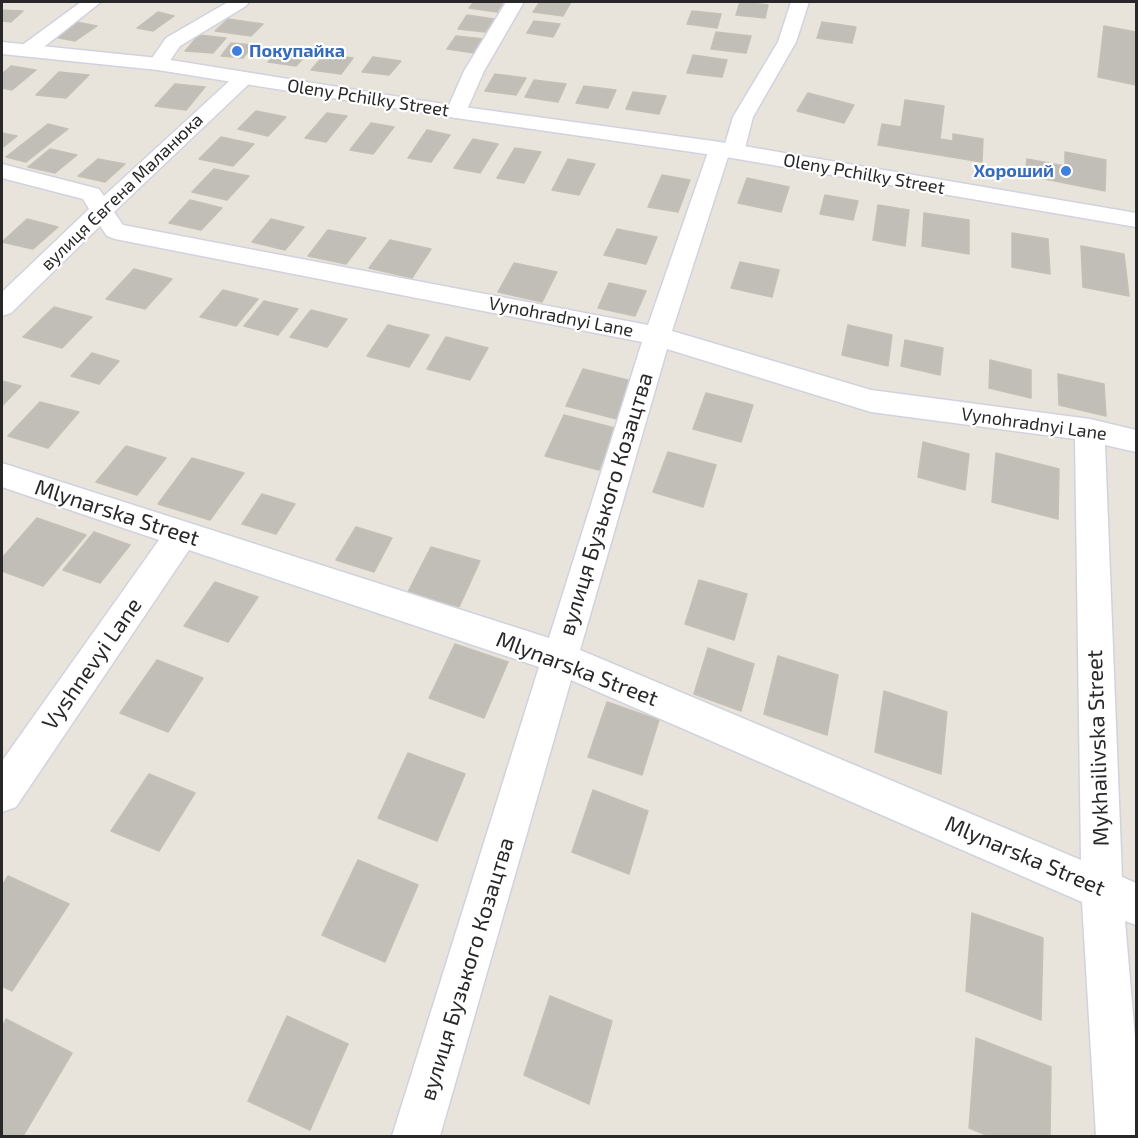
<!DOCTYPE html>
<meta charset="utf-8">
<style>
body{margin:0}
#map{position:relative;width:1138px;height:1138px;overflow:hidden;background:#e9e4db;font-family:"Exo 2",sans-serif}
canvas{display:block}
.frame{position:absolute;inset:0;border:3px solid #282828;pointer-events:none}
</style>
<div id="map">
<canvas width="1138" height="1138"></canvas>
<div class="frame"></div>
</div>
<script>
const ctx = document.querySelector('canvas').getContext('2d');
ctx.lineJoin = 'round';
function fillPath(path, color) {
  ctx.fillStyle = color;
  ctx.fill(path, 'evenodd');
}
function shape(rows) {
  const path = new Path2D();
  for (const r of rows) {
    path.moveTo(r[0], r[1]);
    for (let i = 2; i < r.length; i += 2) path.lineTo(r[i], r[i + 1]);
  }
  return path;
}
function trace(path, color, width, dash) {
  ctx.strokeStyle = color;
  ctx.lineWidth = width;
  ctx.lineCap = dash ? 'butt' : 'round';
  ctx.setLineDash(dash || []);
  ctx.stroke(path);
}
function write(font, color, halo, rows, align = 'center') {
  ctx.font = font + ' "Exo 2",sans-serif';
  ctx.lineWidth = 4.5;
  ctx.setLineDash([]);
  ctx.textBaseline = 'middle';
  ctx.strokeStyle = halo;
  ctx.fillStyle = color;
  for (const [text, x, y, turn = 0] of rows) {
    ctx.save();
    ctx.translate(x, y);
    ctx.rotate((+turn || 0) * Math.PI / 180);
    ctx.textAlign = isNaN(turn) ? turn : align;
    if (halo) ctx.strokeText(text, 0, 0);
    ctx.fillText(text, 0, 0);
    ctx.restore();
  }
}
const building = shape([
 [474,2,503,2,497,12,469,8,474,2],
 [540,2,571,2,563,16,533,12,540,2],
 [740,2,768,5,765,18,736,15,740,2],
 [2,10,23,11,11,22,2,21,2,10],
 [692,11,721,14,717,28,687,24,692,11],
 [158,12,174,16,153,31,137,28,158,12],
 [467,15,494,19,485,32,458,29,467,15],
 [228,19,263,24,251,36,215,31,228,19],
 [534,21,560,24,553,37,527,33,534,21],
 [76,22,97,26,75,41,54,37,76,22],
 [822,22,856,27,852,43,817,38,822,22],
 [1104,26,1136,32,1136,85,1098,77,1104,26],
 [716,32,751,36,746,53,711,49,716,32],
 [199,35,226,38,213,53,185,51,199,35],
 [456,36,484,39,474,53,447,49,456,36],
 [231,43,253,45,243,58,221,56,231,43],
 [282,47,310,51,296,66,268,62,282,47],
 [325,54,353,58,341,74,311,70,325,54],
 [693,55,727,60,722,77,687,73,693,55],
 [373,57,401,61,389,75,362,72,373,57],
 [11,66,36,70,12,90,2,88,2,74,11,66],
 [59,72,89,75,66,98,36,95,59,72],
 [495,74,526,78,516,95,485,91,495,74],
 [534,80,566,84,558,102,525,97,534,80],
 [175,84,205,87,186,110,155,106,175,84],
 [584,86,616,90,608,108,576,103,584,86],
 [633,92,666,96,659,114,626,109,633,92],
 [808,93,854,105,844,123,797,111,808,93],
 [905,100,944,106,940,139,953,141,953,134,983,139,982,162,878,145,882,124,901,127,905,100],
 [256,111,286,117,268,136,238,129,256,111],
 [327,113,347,116,326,142,305,138,327,113],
 [371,123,394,127,373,154,350,150,371,123],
 [48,124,68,129,26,162,6,157,48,124],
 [427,130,450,135,431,162,408,158,427,130],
 [2,133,17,136,2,148,2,133],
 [221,137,254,144,233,166,199,159,221,137],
 [473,139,498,144,480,173,454,168,473,139],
 [515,148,541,152,524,183,497,178,515,148],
 [50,149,77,155,55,173,28,167,50,149],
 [1065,152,1106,160,1105,191,1025,175,1027,159,1065,166,1065,152],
 [98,159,125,164,105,182,78,176,98,159],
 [568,159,595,164,579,195,552,190,568,159],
 [214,169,249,176,227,200,192,192,214,169],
 [662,175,690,180,678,212,648,207,662,175],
 [747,178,789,187,781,212,738,203,747,178],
 [825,195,858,201,853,220,820,214,825,195],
 [190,200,222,208,201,230,169,223,190,200],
 [878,205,909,210,905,246,873,240,878,205],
 [924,213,969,220,969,254,922,246,924,213],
 [27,219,58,227,33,249,2,242,27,219],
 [271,219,304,227,285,250,252,242,271,219],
 [617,229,657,237,646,264,604,255,617,229],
 [328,230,366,238,346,264,308,256,328,230],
 [1012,233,1048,239,1050,274,1012,267,1012,233],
 [390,240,431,249,412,278,369,268,390,240],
 [1081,246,1124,254,1129,296,1083,287,1081,246],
 [740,262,779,270,772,297,731,288,740,262],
 [514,263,557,272,542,302,498,292,514,263],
 [134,269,172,279,145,309,106,299,134,269],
 [609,283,646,291,635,316,598,308,609,283],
 [223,290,258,299,236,326,200,317,223,290],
 [264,301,298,309,278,335,244,326,264,301],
 [54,307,92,317,62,348,23,337,54,307],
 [311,310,347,319,327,347,290,337,311,310],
 [388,325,429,335,409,367,367,356,388,325],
 [848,325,892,335,888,366,842,355,848,325],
 [446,337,488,348,470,380,427,369,446,337],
 [905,340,943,348,940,375,901,366,905,340],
 [92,353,119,361,99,384,71,376,92,353],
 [990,360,1031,370,1031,398,989,388,990,360],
 [583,369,632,381,617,419,566,406,583,369],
 [1058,374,1104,384,1106,416,1059,405,1058,374],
 [2,381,21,386,2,406,2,381],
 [706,393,753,405,741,442,693,429,706,393],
 [40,402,79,412,48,448,8,436,40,402],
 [564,415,615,428,599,470,545,456,564,415],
 [923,442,969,454,965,490,918,477,923,442],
 [126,446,166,458,137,495,96,482,126,446],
 [668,452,716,465,703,507,653,492,668,452],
 [996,453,1059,469,1058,519,992,502,996,453],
 [192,458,244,473,210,520,158,504,192,458],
 [262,494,295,504,276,534,242,524,262,494],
 [37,518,86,535,43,586,2,571,2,558,37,518],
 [356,527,392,538,374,572,336,560,356,527],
 [94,532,130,545,100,583,63,570,94,532],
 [431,547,480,561,459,607,408,592,431,547],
 [699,580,747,594,734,640,685,624,699,580],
 [215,582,258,597,228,642,184,626,215,582],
 [455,644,508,662,484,718,429,698,455,644],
 [708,648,754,664,741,711,694,694,708,648],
 [778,656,838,675,827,735,764,714,778,656],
 [157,660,203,678,168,732,120,713,157,660],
 [884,691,947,712,941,774,875,752,884,691],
 [607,702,659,720,642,775,588,757,607,702],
 [408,753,465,774,437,841,378,818,408,753],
 [149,774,195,793,159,851,111,831,149,774],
 [593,790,648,811,629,874,572,852,593,790],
 [358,860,418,885,385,962,322,935,358,860],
 [8,876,69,904,12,991,2,986,2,886,8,876],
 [972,913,1043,938,1041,1020,966,991,972,913],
 [550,996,612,1021,589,1104,524,1075,550,996],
 [287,1016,348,1044,310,1130,248,1101,287,1016],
 [6,1019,72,1053,23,1136,2,1136,2,1027,6,1019],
 [976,1038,1051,1067,1050,1136,989,1136,969,1128,976,1038]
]);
fillPath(building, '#c1beb8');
trace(building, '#c4c0b5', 1.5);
const street = shape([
 [81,2,101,2,35,54,21,54,18,50,21,46,81,2],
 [228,2,249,2,246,6,180,46,165,68,151,68,148,64,166,38,228,2],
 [506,2,524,2,484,71,466,112,463,116,456,118,449,116,446,112,464,71,506,2],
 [791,2,809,2,796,42,753,117,744,152,741,157,728,157,672,331,871,390,1090,419,1136,430,1136,452,1105,445,1122,877,1136,883,1136,925,1125,921,1136,1049,1136,1136,1096,1136,1082,902,571,680,440,1136,392,1136,539,667,189,550,16,807,2,812,2,761,159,540,2,487,2,463,549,638,642,342,115,239,107,236,100,226,11,313,2,316,2,292,89,209,83,199,2,178,2,164,99,189,104,196,237,74,244,72,251,74,254,78,251,82,114,212,123,225,648,325,709,149,712,144,725,144,733,117,778,42,791,2],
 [667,349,871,412,1075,439,1081,860,580,650,667,349]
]);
const secondary = shape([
 [2,42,158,58,456,106,720,142,1136,213,1136,227,720,156,456,118,158,70,2,54,2,42]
]);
trace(street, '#d1d2df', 3);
trace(secondary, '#d1d2df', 3);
fillPath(street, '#fff');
fillPath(secondary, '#fff');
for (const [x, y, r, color] of [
 [237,51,6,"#3f7fe0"],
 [1066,171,6,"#3f7fe0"]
]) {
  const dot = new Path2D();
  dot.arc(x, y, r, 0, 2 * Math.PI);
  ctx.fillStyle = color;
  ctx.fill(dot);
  trace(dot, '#fff', 2);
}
write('bold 18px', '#366cbe', '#fff', [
 ["Покупайка",249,51],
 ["Хороший",1054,171,"right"]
], 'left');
write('18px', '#282828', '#fff', [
 ["Oleny Pchilky Street",368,98,9],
 ["Oleny Pchilky Street",864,174,10],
 ["вулиця Євгена Маланюка",122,192,-44],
 ["Vynohradnyi Lane",561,317,11],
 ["Vynohradnyi Lane",1034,424,8]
]);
write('22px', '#282828', '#fff', [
 ["вулиця Бузького Козацтва",606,504,-73],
 ["Mlynarska Street",117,513,18],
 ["Vyshnevyi Lane",92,664,-55],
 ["Mlynarska Street",577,669,21],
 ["Mykhailivska Street",1098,748,-92],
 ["Mlynarska Street",1025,856,23],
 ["вулиця Бузького Козацтва",467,969,-73]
]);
</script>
